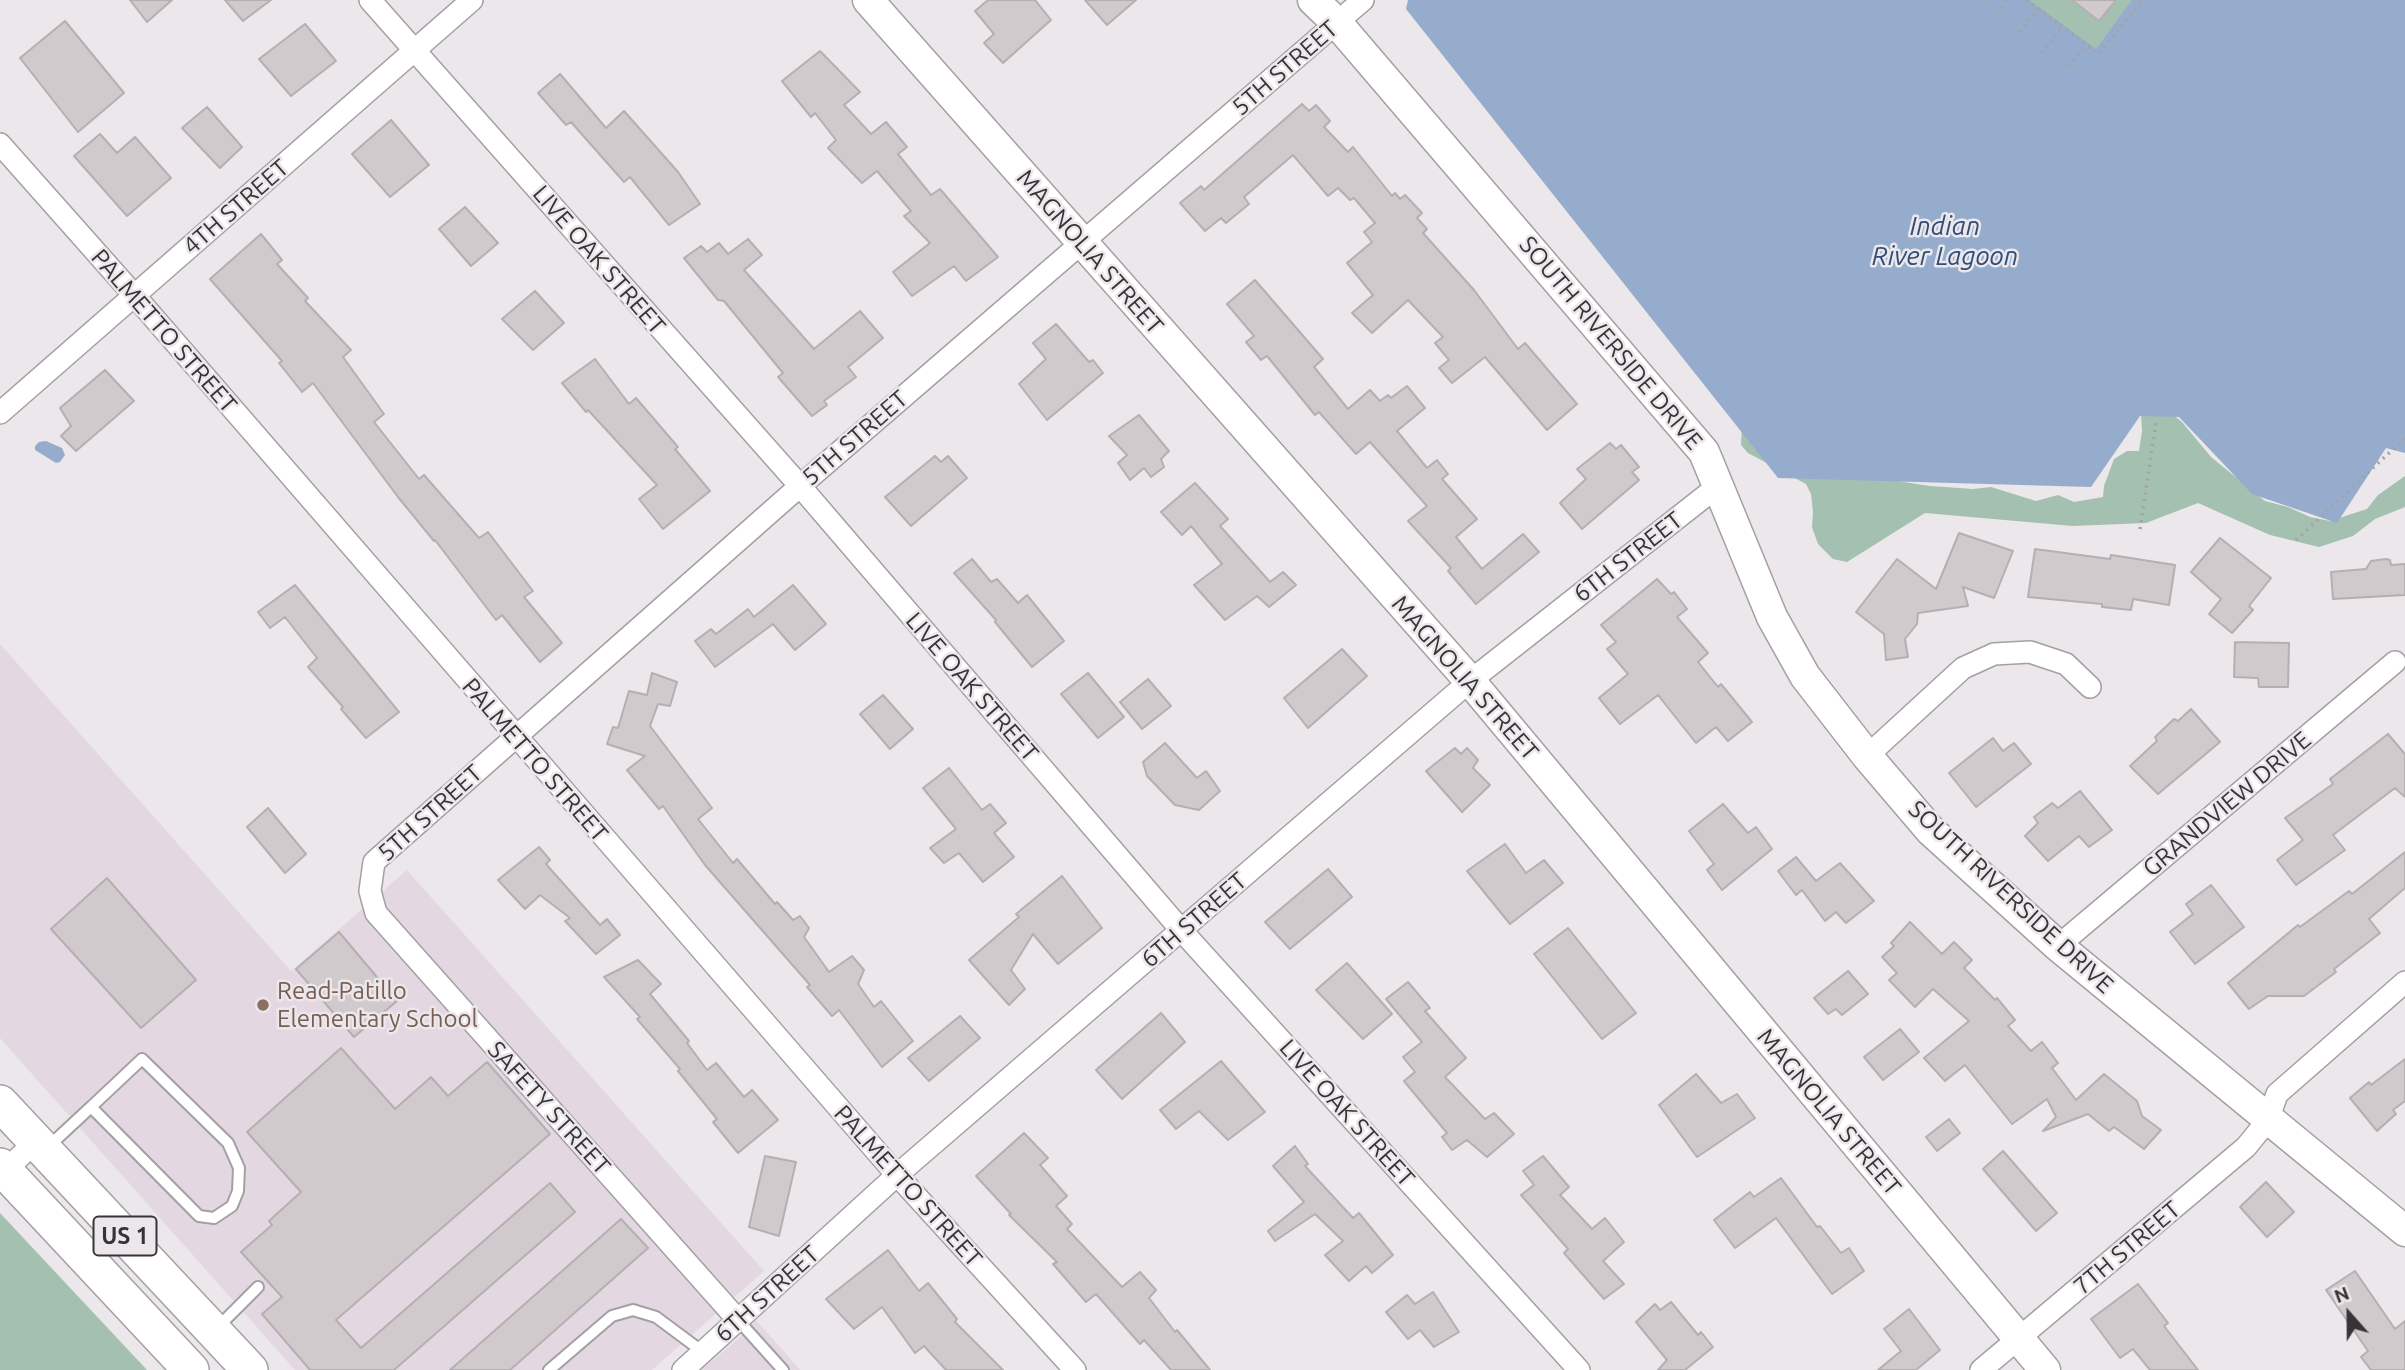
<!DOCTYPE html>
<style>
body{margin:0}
#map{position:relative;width:2405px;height:1370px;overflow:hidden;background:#ece7eb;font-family:Ubuntu,sans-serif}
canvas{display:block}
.north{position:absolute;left:2314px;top:1279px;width:70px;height:70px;-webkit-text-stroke:5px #ece7eb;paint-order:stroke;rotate:339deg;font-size:19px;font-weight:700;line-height:28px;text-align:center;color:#363436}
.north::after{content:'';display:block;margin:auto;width:24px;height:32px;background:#363436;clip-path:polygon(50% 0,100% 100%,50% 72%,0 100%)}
</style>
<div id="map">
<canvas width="2405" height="1370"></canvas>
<div class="north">N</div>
</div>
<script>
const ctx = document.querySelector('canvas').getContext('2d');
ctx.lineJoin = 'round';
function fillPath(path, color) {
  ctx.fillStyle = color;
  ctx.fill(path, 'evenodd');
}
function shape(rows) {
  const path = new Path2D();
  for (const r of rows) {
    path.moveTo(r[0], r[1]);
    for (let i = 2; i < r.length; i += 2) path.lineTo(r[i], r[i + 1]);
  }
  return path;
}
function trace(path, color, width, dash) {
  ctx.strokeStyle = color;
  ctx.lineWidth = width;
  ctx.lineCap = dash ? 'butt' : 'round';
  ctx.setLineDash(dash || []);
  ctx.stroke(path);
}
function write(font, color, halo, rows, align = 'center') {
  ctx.font = font + ' Ubuntu,sans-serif';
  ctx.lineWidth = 5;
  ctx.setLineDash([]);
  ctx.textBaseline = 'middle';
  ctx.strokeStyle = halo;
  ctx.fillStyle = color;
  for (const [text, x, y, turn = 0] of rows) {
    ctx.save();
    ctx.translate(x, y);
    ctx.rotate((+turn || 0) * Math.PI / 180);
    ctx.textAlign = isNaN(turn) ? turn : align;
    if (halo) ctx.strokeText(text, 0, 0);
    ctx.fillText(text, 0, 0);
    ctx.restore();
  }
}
fillPath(shape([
 [0,644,291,971,407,870,764,1271,652,1370,295,1370,0,1038],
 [756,1320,800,1370,701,1370,739,1338]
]), '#e3d8e2');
fillPath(shape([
 [2005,0,2137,0,2101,55],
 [2167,410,2182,422,2211,457,2265,501,2288,507,2310,517,2330,521,2367,509,2378,495,2405,476,2405,507,2375,519,2353,536,2319,547,2270,535,2198,503,2146,523,2073,526,1925,513,1847,562,1833,559,1818,544,1812,527,1813,512,1811,494,1806,484,1748,453,1741,445,1742,423,1851,474,1930,486,1973,489,1991,487,2036,501,2058,495,2074,502,2103,497,2104,486,2114,459,2127,451,2139,451,2142,431,2141,413],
 [0,1213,147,1370,0,1370]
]), '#a4c0b0');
fillPath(shape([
 [1408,0,2029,0,2096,49,2132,0,2405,0,2405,453,2386,448,2337,523,2252,494,2179,417,2140,416,2091,487,1778,478,1406,9],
 [46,441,62,448,65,455,60,462,56,463,35,450,35,446,39,442]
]), '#96accc');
const building = shape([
 [130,0,172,0,147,22,130,0],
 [225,0,271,0,243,21,225,0],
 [988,0,1035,0,1051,20,1003,63,984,43,994,34,975,11,988,0],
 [1085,0,1136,0,1107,25,1085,0],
 [2072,0,2116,0,2099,21,2072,0],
 [65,21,124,93,78,132,20,58,65,21],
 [305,24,336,61,291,96,259,59,305,24],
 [820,51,860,92,844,105,871,134,886,122,907,147,898,154,931,195,940,189,998,257,966,281,954,266,912,296,893,272,930,243,904,216,911,211,877,171,862,183,828,148,836,140,815,113,811,117,782,81,820,51],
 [560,74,606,128,624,111,678,172,700,204,669,225,630,177,624,182,571,122,566,125,538,93,560,74],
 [1302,104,1309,111,1316,105,1330,121,1324,127,1348,152,1353,147,1392,196,1395,193,1400,199,1405,195,1422,213,1417,218,1427,229,1423,233,1474,290,1518,349,1525,343,1577,404,1547,430,1485,357,1452,383,1439,368,1449,360,1435,343,1443,337,1408,300,1372,333,1352,313,1373,295,1347,263,1372,242,1364,232,1375,223,1354,198,1350,200,1338,188,1328,196,1293,155,1244,197,1249,204,1226,223,1221,218,1205,231,1180,203,1201,186,1204,190,1302,104],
 [207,107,242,147,220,168,182,128,207,107],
 [391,120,429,165,390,197,352,154,391,120],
 [100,134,117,153,135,137,171,178,127,216,74,156,100,134],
 [465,207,498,243,471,266,439,229,465,207],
 [261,234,282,260,277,264,308,298,305,301,351,350,343,357,384,414,374,422,419,479,424,475,479,538,488,532,533,591,524,597,562,643,540,662,502,615,496,620,435,540,434,541,398,497,313,383,302,392,279,363,282,361,210,279,261,234],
 [748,239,762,255,744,270,814,349,860,311,883,338,848,367,856,377,824,401,827,405,812,416,778,377,783,373,724,301,718,300,684,258,701,246,707,252,719,243,728,254,748,239],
 [1255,280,1323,359,1314,367,1348,409,1370,390,1380,401,1388,395,1391,398,1407,386,1425,408,1397,431,1427,468,1437,460,1448,474,1442,479,1477,519,1456,537,1482,569,1523,534,1539,552,1476,604,1448,571,1451,568,1408,521,1427,506,1370,442,1356,454,1319,412,1315,415,1267,356,1261,360,1246,342,1254,336,1227,304,1255,280],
 [535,291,564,323,533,350,502,319,535,291],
 [1056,324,1089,362,1093,360,1103,373,1047,420,1019,384,1046,359,1033,343,1056,324],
 [595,359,629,404,636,398,678,447,675,449,710,491,663,529,639,499,657,485,588,410,586,412,562,383,595,359],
 [105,370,134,401,76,451,61,436,71,426,60,408,105,370],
 [1139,415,1169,451,1161,459,1164,467,1151,477,1144,468,1130,480,1118,463,1127,455,1109,436,1139,415],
 [1610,443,1616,449,1621,445,1639,467,1632,472,1639,480,1582,529,1560,503,1586,479,1577,469,1610,443],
 [935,456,941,462,948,456,967,478,911,526,885,497,935,456],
 [1195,483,1228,519,1220,526,1270,582,1283,572,1296,585,1269,607,1257,596,1225,620,1194,585,1222,564,1191,526,1182,535,1161,512,1195,483],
 [1959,533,2013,551,1994,598,1963,587,1968,606,1918,613,1917,624,1905,639,1908,657,1886,660,1884,634,1856,612,1897,559,1936,589,1959,533],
 [2220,538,2271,578,2249,606,2253,610,2232,633,2209,614,2221,599,2191,572,2220,538],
 [2035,549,2110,559,2111,555,2175,565,2169,605,2133,599,2131,610,2102,607,2102,604,2028,597,2035,549],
 [972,559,991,582,997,579,1018,603,1027,595,1064,641,1032,667,995,622,996,620,954,573,972,559],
 [2386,559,2390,560,2391,565,2405,564,2405,595,2333,599,2331,572,2366,569,2371,561,2386,559],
 [1657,579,1671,594,1674,592,1687,609,1677,617,1708,653,1698,662,1718,687,1721,684,1752,722,1728,741,1716,727,1696,743,1658,695,1620,724,1599,698,1628,674,1607,649,1616,642,1601,625,1657,579],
 [295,585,399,712,366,738,341,709,343,707,308,667,317,658,285,617,270,628,258,612,295,585],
 [793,585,826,624,795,650,773,624,715,667,695,641,711,629,716,634,748,609,754,617,793,585],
 [2235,642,2289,643,2288,687,2259,687,2258,678,2234,677,2235,642],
 [1342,649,1367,676,1308,728,1284,698,1342,649],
 [652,673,677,682,670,706,658,704,650,726,712,808,698,819,733,863,737,859,775,904,777,902,793,920,800,916,809,928,804,937,829,972,852,956,864,970,858,984,874,1007,881,1001,913,1041,882,1067,839,1010,832,1016,807,987,810,985,705,865,663,806,659,809,627,770,645,756,607,744,613,727,618,728,629,691,647,695,652,673],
 [1088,673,1124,717,1098,738,1061,694,1088,673],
 [1148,679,1171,706,1142,729,1120,702,1148,679],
 [883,695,913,729,890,749,860,714,883,695],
 [2191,709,2220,742,2158,794,2130,766,2157,741,2155,737,2174,719,2178,721,2191,709],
 [2388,734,2405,754,2405,797,2395,788,2333,835,2345,850,2296,885,2277,860,2303,840,2285,818,2333,784,2330,779,2388,734],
 [1993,738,2003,751,2014,743,2031,764,1976,807,1949,773,1993,738],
 [1165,743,1197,778,1206,771,1220,791,1199,810,1175,805,1147,776,1143,762,1165,743],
 [1455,748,1461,754,1467,748,1478,760,1473,768,1490,785,1462,812,1426,771,1455,748],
 [949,768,982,810,990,804,1006,823,994,833,1014,857,983,882,959,853,944,863,930,848,956,829,923,788,949,768],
 [2080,791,2112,830,2089,847,2079,836,2048,861,2025,836,2038,823,2034,817,2052,803,2058,808,2080,791],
 [1723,804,1748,833,1756,827,1772,849,1722,890,1707,870,1714,864,1689,831,1723,804],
 [268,808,306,854,285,873,247,827,268,808],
 [1505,844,1526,873,1544,860,1563,883,1510,924,1467,871,1505,844],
 [539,847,550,860,546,864,600,925,607,919,620,935,596,954,565,921,570,918,540,895,525,909,498,880,539,847],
 [2405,852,2405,888,2369,919,2380,933,2334,969,2336,972,2304,996,2268,996,2249,1009,2228,983,2298,925,2300,927,2349,891,2352,894,2405,852],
 [1796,857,1816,881,1840,863,1874,901,1846,923,1836,912,1825,921,1802,890,1796,895,1778,871,1796,857],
 [1328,869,1352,897,1290,949,1265,922,1328,869],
 [1062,876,1102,928,1058,964,1033,934,1011,970,1025,989,1009,1005,969,960,1019,917,1016,914,1062,876],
 [107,878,196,980,141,1028,51,929,107,878],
 [2211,885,2244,927,2195,964,2170,932,2193,914,2186,904,2211,885],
 [1910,922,1942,954,1954,942,1972,960,1964,968,1995,1000,1997,998,2015,1020,2008,1026,2031,1051,2042,1042,2058,1063,2052,1068,2076,1100,2104,1074,2137,1101,2142,1116,2161,1130,2144,1149,2114,1127,2109,1131,2088,1114,2043,1131,2056,1117,2047,1099,2012,1124,1965,1065,1945,1081,1924,1058,1969,1021,1933,989,1915,1007,1889,980,1897,973,1882,957,1894,946,1891,943,1910,922],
 [1568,928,1636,1013,1602,1039,1534,954,1568,928],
 [339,932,397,1001,354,1037,296,969,339,932],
 [638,960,661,984,650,994,689,1041,687,1043,707,1070,716,1063,744,1097,752,1090,778,1120,738,1153,713,1122,717,1119,678,1071,680,1069,637,1019,640,1017,604,977,638,960],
 [1347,963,1392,1014,1363,1039,1316,990,1347,963],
 [1848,971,1868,994,1842,1015,1836,1009,1828,1014,1814,998,1848,971],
 [1408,982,1430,1008,1425,1011,1466,1058,1445,1077,1485,1119,1494,1113,1514,1134,1487,1157,1467,1140,1452,1150,1442,1137,1447,1133,1404,1081,1415,1072,1403,1057,1422,1042,1386,999,1408,982],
 [1161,1013,1185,1042,1122,1099,1096,1070,1161,1013],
 [960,1016,980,1038,929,1081,908,1058,960,1016],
 [1900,1029,1919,1052,1883,1080,1864,1057,1900,1029],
 [341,1048,395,1109,431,1077,448,1096,487,1062,550,1134,336,1320,361,1348,550,1183,575,1212,394,1370,310,1370,262,1314,282,1297,241,1252,272,1225,269,1221,301,1192,247,1132,341,1048],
 [2405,1059,2405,1101,2393,1110,2396,1114,2377,1131,2350,1098,2369,1082,2371,1085,2405,1059],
 [1221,1061,1265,1112,1228,1140,1199,1111,1176,1129,1160,1110,1221,1061],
 [1696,1074,1721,1103,1737,1094,1755,1118,1697,1157,1659,1105,1696,1074],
 [1949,1119,1960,1133,1937,1151,1926,1137,1949,1119],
 [1024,1133,1048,1158,1040,1165,1067,1196,1056,1206,1072,1224,1067,1229,1122,1287,1140,1272,1156,1290,1149,1298,1175,1332,1177,1330,1210,1370,1171,1370,1144,1340,1140,1344,1096,1294,1086,1302,1053,1264,1057,1262,1009,1215,1011,1214,976,1176,1024,1133],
 [1295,1146,1308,1164,1305,1166,1353,1218,1359,1213,1393,1255,1372,1273,1366,1266,1349,1281,1325,1255,1343,1241,1315,1214,1275,1241,1268,1231,1304,1202,1273,1166,1295,1146],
 [2003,1151,2057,1213,2036,1231,1983,1169,2003,1151],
 [765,1156,796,1162,779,1236,749,1227,765,1156],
 [1543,1156,1569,1187,1560,1195,1592,1229,1605,1218,1624,1242,1603,1261,1624,1284,1604,1299,1564,1253,1568,1249,1521,1195,1534,1185,1523,1171,1543,1156],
 [1781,1178,1817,1227,1820,1226,1841,1253,1849,1248,1864,1271,1832,1294,1776,1218,1735,1248,1714,1220,1750,1192,1754,1197,1781,1178],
 [2266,1182,2294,1212,2267,1237,2240,1207,2266,1182],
 [621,1219,648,1248,510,1370,450,1370,621,1219],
 [888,1250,919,1291,928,1283,957,1319,955,1322,1003,1370,946,1370,924,1346,915,1353,882,1307,854,1329,826,1299,888,1250],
 [2355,1271,2395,1329,2405,1321,2405,1370,2371,1370,2361,1357,2368,1351,2326,1290,2355,1271],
 [2138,1284,2168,1323,2164,1326,2198,1370,2150,1370,2133,1349,2120,1358,2091,1319,2138,1284],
 [1433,1292,1459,1332,1434,1347,1420,1330,1408,1339,1386,1312,1407,1295,1415,1304,1433,1292],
 [1671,1302,1698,1335,1701,1332,1713,1347,1685,1370,1658,1370,1667,1360,1636,1322,1655,1304,1660,1310,1671,1302],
 [1909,1309,1940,1350,1916,1370,1878,1370,1901,1351,1884,1329,1909,1309]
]);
fillPath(building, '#d1cacc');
trace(building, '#b5afb1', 2);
const lane = shape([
 [49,1146,91,1107,199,1216,214,1218,232,1206,238,1191,239,1168,228,1143,142,1059,91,1107],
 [738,1320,783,1370],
 [218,1327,258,1287],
 [549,1370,612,1316,633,1310,656,1317,703,1352]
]);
const street = shape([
 [370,0,800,486,1182,931,1579,1370],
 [0,144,134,295,897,1175,1075,1370],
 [0,413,472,0],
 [1867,756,1963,668,1994,654,2030,652,2066,664,2090,687],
 [2058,946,2395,662],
 [5,1171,36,1141],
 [738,1320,376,913,370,891,374,862,800,486,1363,0],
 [683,1370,897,1175,1470,681,1718,486],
 [1981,1370,2246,1147,2268,1120,2277,1094,2405,982]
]);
const secondary = shape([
 [868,0,1470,681,2045,1370],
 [1313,0,1337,23,1704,452,1772,617,1805,676,1867,756,1931,831,2058,946,2405,1231]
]);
const primary = shape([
 [0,1103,250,1370],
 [0,1166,191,1370]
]);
trace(lane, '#a49fa3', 14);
trace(street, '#a49fa3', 24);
trace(secondary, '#a49fa3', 33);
trace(primary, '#a49fa3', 38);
trace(shape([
 [2027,0,2099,54,2142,0],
 [1997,14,2007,0],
 [2020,32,2038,8],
 [2042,53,2062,26],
 [2069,66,2086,44],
 [2140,529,2156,422],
 [2296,540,2405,438]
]), '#a5a2a5', 3.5, [2, 5]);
trace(lane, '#fff', 10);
trace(street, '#fff', 21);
trace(secondary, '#fff', 30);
trace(primary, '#fff', 35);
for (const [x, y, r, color] of [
 [263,1005,7,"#8d6e63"]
]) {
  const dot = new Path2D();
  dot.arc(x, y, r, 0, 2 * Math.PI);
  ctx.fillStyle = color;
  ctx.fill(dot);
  trace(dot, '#ece7eb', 2.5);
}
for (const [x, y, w] of [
 [125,1236,63]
]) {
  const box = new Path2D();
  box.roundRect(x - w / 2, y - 19.5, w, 39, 5);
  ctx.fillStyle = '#ece7eb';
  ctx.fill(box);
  trace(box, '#363436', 2);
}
write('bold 23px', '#363436', null, [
 ["US 1",125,1236]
]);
write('24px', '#363436', '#ece7eb', [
 ["5TH STREET",1285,68,-41],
 ["4TH STREET",236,207,-41],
 ["MAGNOLIA STREET",1090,252,49],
 ["LIVE OAK STREET",599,260,49],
 ["PALMETTO STREET",164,331,49],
 ["SOUTH RIVERSIDE DRIVE",1611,343,50],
 ["5TH STREET",855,438,-41],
 ["6TH STREET",1628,557,-38],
 ["MAGNOLIA STREET",1465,678,49],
 ["LIVE OAK STREET",972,687,49],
 ["PALMETTO STREET",535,760,49],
 ["GRANDVIEW DRIVE",2227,804,-40],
 ["5TH STREET",430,813,-42],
 ["SOUTH RIVERSIDE DRIVE",2011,897,43],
 ["6TH STREET",1194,920,-41],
 ["SAFETY STREET",549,1108,48],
 ["MAGNOLIA STREET",1829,1112,50],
 ["LIVE OAK STREET",1347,1113,48],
 ["PALMETTO STREET",908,1186,48],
 ["7TH STREET",2127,1248,-40],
 ["6TH STREET",767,1294,-42]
]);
write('24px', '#785e54', '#ece7eb', [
 ["Read-Patillo",277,991],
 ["Elementary School",277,1019]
], 'left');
write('italic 26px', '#304e7b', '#ece7eb', [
 ["Indian",1945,226],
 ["River Lagoon",1945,256]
]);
</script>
